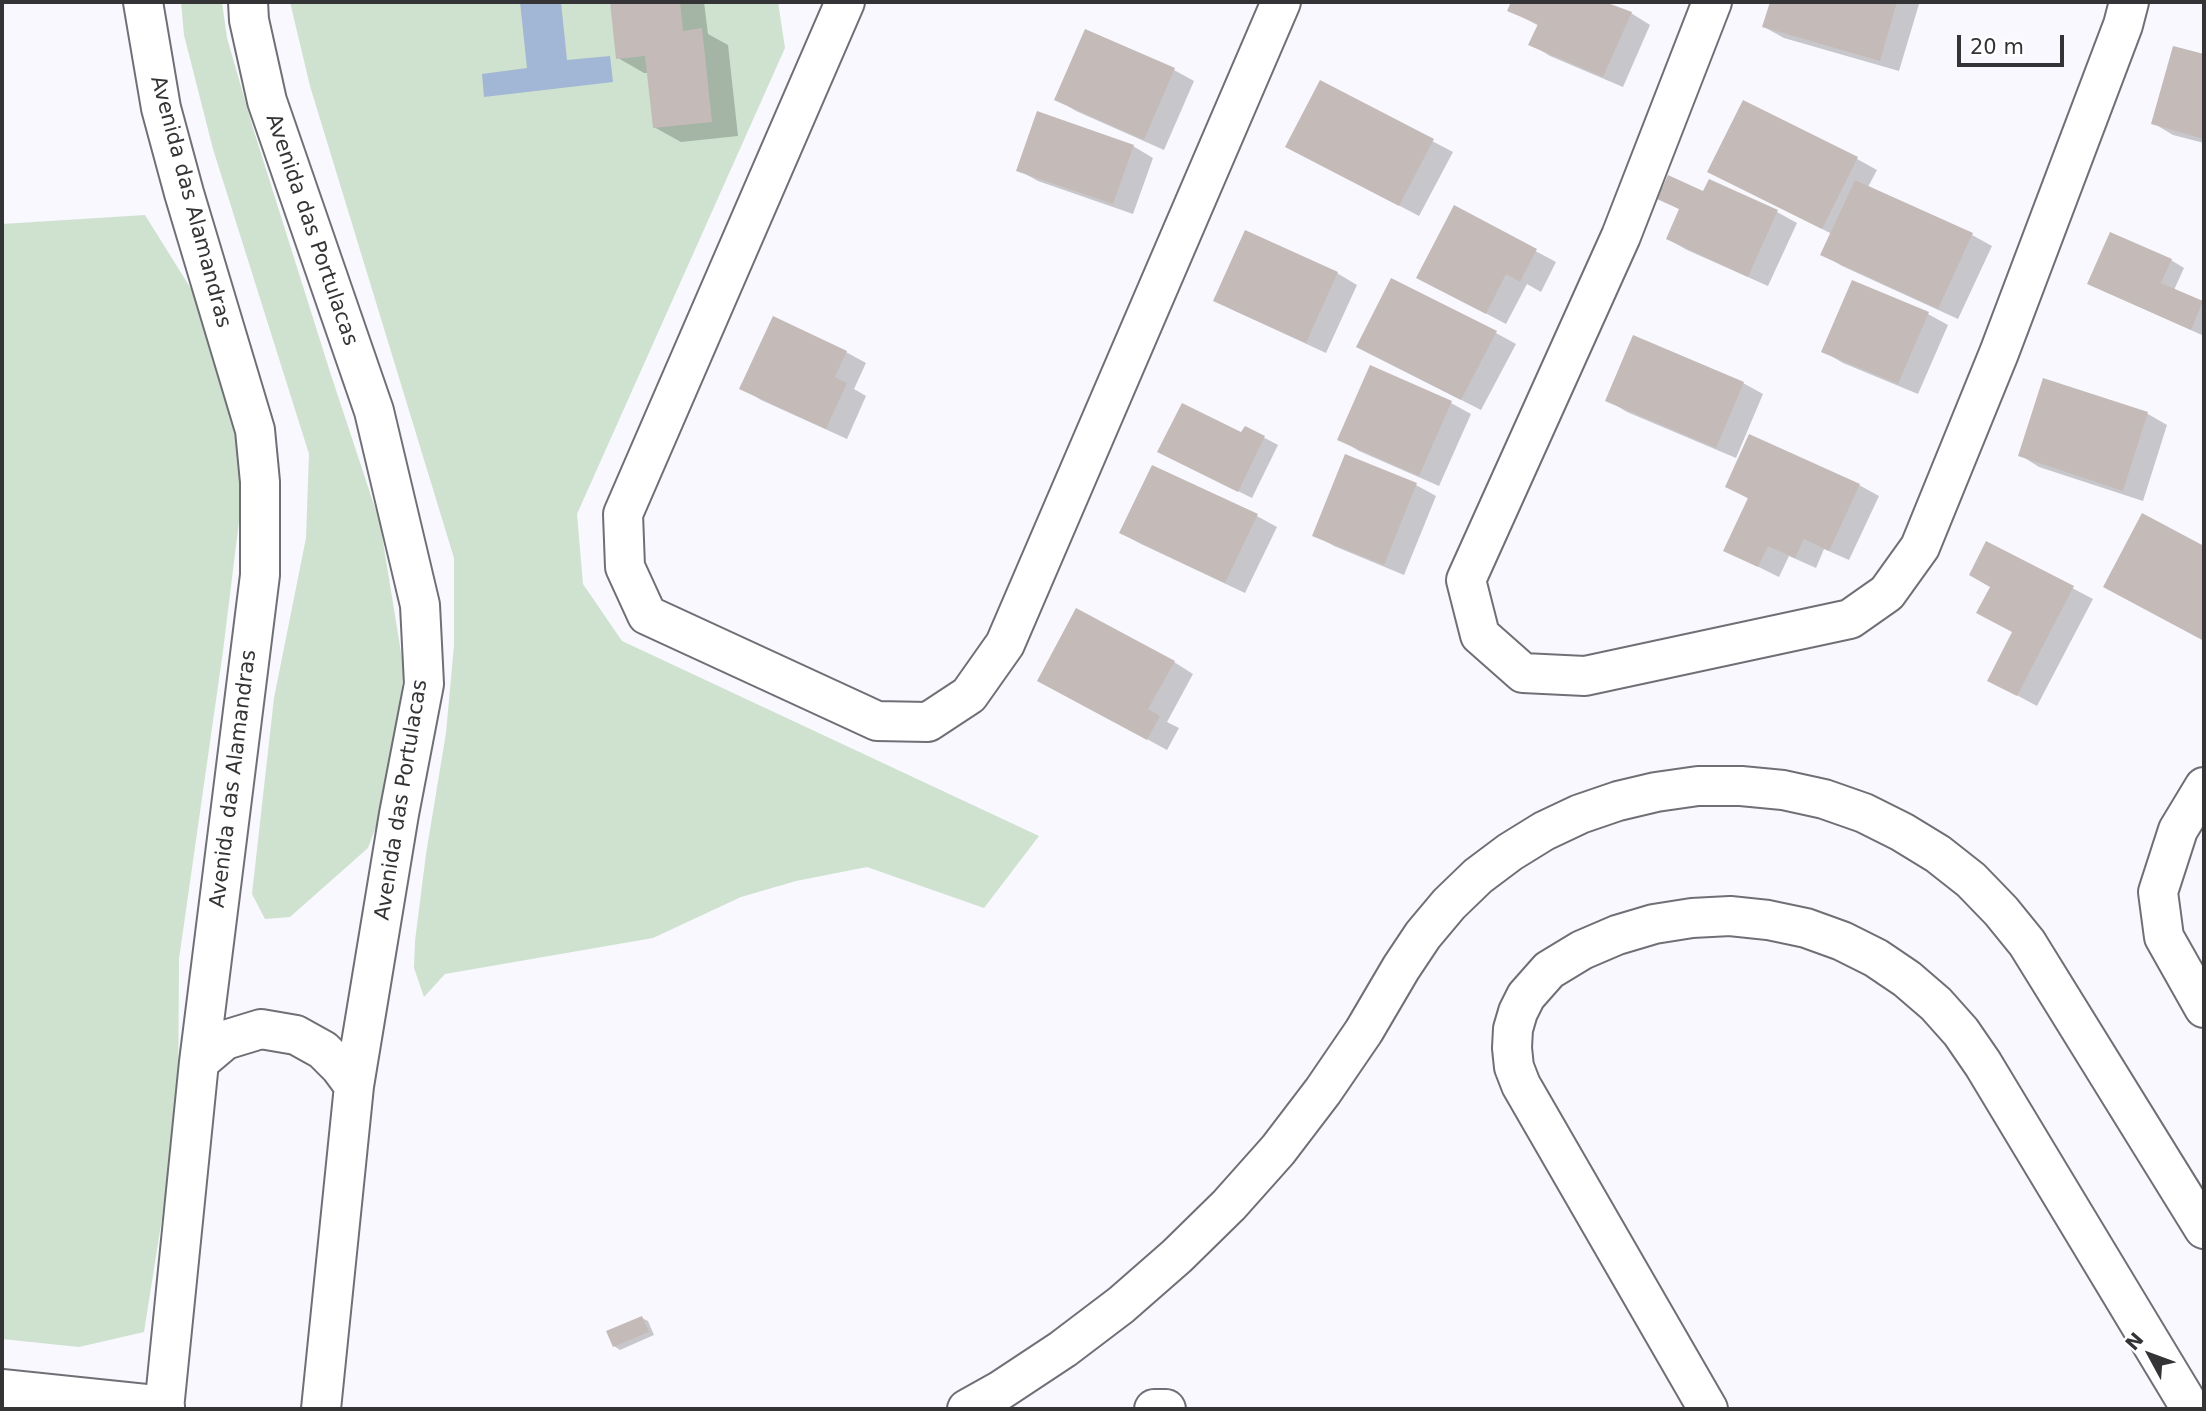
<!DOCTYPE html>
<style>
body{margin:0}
#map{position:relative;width:2206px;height:1411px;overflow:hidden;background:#f8f8fe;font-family:"DejaVu Sans",sans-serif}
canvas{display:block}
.frame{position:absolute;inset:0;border:4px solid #343437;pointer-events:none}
.north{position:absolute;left:2115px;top:1320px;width:70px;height:70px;-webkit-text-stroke:5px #fff;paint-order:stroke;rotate:311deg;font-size:19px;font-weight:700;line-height:28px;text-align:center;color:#343437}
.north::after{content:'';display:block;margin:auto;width:24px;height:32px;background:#343437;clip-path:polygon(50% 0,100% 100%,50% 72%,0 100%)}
.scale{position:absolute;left:1957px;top:35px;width:107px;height:32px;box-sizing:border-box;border:4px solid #343437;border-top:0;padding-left:9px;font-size:21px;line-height:24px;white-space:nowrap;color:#343437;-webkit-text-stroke:5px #fff;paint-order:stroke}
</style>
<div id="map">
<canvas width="2206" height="1411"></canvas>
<div class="frame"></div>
<div class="north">N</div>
<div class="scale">20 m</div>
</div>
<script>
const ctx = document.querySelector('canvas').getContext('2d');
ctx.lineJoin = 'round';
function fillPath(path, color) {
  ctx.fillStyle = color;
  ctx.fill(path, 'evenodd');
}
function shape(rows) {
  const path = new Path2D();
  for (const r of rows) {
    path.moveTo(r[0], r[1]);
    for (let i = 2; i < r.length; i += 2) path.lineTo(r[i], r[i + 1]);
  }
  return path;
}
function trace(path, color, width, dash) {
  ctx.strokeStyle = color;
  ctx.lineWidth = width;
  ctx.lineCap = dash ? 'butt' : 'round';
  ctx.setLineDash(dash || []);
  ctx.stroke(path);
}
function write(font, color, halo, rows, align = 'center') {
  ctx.font = font + ' "DejaVu Sans",sans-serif';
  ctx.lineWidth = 6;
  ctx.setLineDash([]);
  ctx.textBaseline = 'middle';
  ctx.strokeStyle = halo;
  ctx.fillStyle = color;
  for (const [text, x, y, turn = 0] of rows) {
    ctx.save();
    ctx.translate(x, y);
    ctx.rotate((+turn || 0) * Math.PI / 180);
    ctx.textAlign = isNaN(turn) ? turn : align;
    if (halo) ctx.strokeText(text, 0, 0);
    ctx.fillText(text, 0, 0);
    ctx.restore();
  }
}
fillPath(shape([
 [181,2,222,2,227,38,253,128,331,375,380,523,404,671,387,797,368,848,290,917,265,919,252,894,274,698,306,538,309,454,213,149,184,35],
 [290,2,778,2,785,48,577,514,583,584,622,641,1039,836,984,908,867,867,796,881,741,897,653,938,445,974,424,997,414,968,415,941,426,854,446,733,454,645,454,558,310,86],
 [145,215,198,300,252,416,223,651,179,959,178,1117,144,1332,79,1347,2,1339,2,224]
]), '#cee2cf');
fillPath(shape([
 [520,2,561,2,567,60,610,56,613,82,484,97,482,74,527,68]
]), '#a2b6d5');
fillPath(shape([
 [612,2,704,2,708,34,728,45,738,136,681,142,654,127,648,73,644,73,618,58],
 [1513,2,1601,2,1631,13,1650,25,1623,87,1550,56,1531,44,1539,26,1509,10],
 [1772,2,1915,2,1919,4,1899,71,1784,38,1764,27],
 [1086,31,1174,70,1194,81,1164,150,1076,111,1056,99],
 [2174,48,2204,56,2204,143,2173,135,2153,123],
 [1320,82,1453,152,1419,216,1307,157],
 [1133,146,1153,158,1133,214,1038,181,1018,170],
 [1857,159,1877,170,1868,187,1972,235,1992,246,1958,319,1842,266,1822,254,1832,234,1729,182],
 [1704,193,1777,212,1797,223,1768,286,1687,250,1668,239,1681,210,1659,198],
 [1455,208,1556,262,1541,292,1527,284,1506,324,1438,288],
 [2171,260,2184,268,2174,290,2204,304,2204,336,2089,284],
 [1337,273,1357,285,1326,353,1235,311,1215,300],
 [1928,314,1948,325,1918,394,1843,363,1823,351],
 [1496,333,1516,344,1481,410,1377,357],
 [846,352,866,363,854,389,866,396,847,439,761,400,742,388],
 [2044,380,2148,414,2167,425,2143,501,2039,467,2020,455],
 [1743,383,1763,394,1736,458,1627,412,1607,400],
 [1451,403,1471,414,1439,486,1359,451,1339,439],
 [1246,428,1278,445,1252,498,1173,459,1242,435],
 [1416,485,1436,496,1404,575,1334,546,1314,535],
 [1859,485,1879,496,1849,560,1824,549,1816,568,1789,556,1779,577,1726,551,1749,499,1727,486],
 [1257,516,1277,527,1245,593,1141,544,1121,533],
 [1987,543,2093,599,2037,706,2009,691,2014,632,1992,586],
 [1174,662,1193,674,1167,722,1179,728,1167,750,1059,691],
 [642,1318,648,1321,654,1335,620,1350,614,1346]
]), '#0003');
fillPath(shape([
 [610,2,680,2,683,31,702,28,712,122,653,128,645,56,616,59],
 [1511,2,1605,2,1632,12,1603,77,1528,45,1538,24,1507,11],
 [1770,2,1897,2,1880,61,1762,27],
 [1085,29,1175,68,1144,140,1054,100],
 [2173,46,2204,54,2204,139,2151,124],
 [1320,80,1434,139,1399,206,1285,147],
 [1743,100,1858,157,1822,229,1707,172],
 [1037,111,1134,145,1113,204,1016,171],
 [1668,175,1703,191,1709,179,1778,210,1748,277,1666,239,1679,209,1657,199],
 [1855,180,1973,233,1938,309,1820,255],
 [1454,205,1537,249,1520,282,1506,274,1486,314,1416,278],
 [1245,230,1338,272,1306,343,1213,301],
 [2110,232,2172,259,2161,283,2203,301,2191,330,2087,284],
 [1391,278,1497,331,1461,400,1356,347],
 [1852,280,1929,312,1898,384,1821,352],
 [773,316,847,351,835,377,847,383,826,429,739,389],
 [1633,335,1744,382,1716,448,1605,401],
 [1370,365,1452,401,1419,476,1337,440],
 [2043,378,2148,412,2123,491,2018,456],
 [1182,403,1241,432,1245,426,1265,436,1238,492,1157,452],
 [1749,434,1860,484,1829,551,1804,539,1795,558,1768,546,1758,567,1723,551,1748,498,1725,487],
 [1345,454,1417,483,1384,565,1312,536],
 [1152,465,1258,514,1225,583,1119,533],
 [2142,513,2204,546,2204,641,2103,587],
 [1986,541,2074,586,2017,696,1987,681,2012,632,1976,613,1990,587,1969,575],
 [1076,608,1175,661,1148,709,1160,716,1147,740,1037,681],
 [642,1316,649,1332,613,1347,606,1331]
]), '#c4bbb8');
const minor = shape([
 [143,2,161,108,184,193,255,430,260,482,260,575,199,1062,164,1409],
 [248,2,249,20,267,101,374,411,420,605,424,684,399,814,354,1086,321,1409],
 [845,2,623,514,625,567,647,615,877,721,928,722,969,695,1005,644,1281,2],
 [1712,2,1621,236,1466,580,1480,635,1523,673,1585,676,1850,619,1887,593,1920,547,1999,353,2123,25,2129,2],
 [2204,787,2178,830,2158,892,2164,937,2204,1008],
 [199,1062,225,1040,261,1029,296,1035,323,1050,340,1067,354,1086],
 [2,1389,165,1406],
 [967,1409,1001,1390,1063,1349,1121,1305,1177,1256,1229,1205,1278,1150,1323,1091,1364,1031,1401,968,1423,935,1449,904,1478,876,1510,852,1544,831,1580,814,1618,801,1656,792,1698,786,1741,786,1783,790,1824,799,1864,813,1902,832,1938,854,1971,880,2001,911,2027,943,2204,1229],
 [1154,1409,1166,1409],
 [1708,1409,1521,1085,1514,1067,1512,1048,1513,1029,1518,1012,1526,996,1549,970,1582,950,1617,935,1654,924,1692,918,1730,916,1768,920,1806,928,1842,941,1876,958,1907,979,1936,1004,1961,1032,1983,1064,2191,1409]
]);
trace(minor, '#6f6f76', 42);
trace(minor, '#fff', 38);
write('21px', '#343437', '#fff', [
 ["Avenida das Alamandras",190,202,75],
 ["Avenida das Portulacas",311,230,71],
 ["Avenida das Alamandras",234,779,-83],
 ["Avenida das Portulacas",402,800,-81]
]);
</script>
